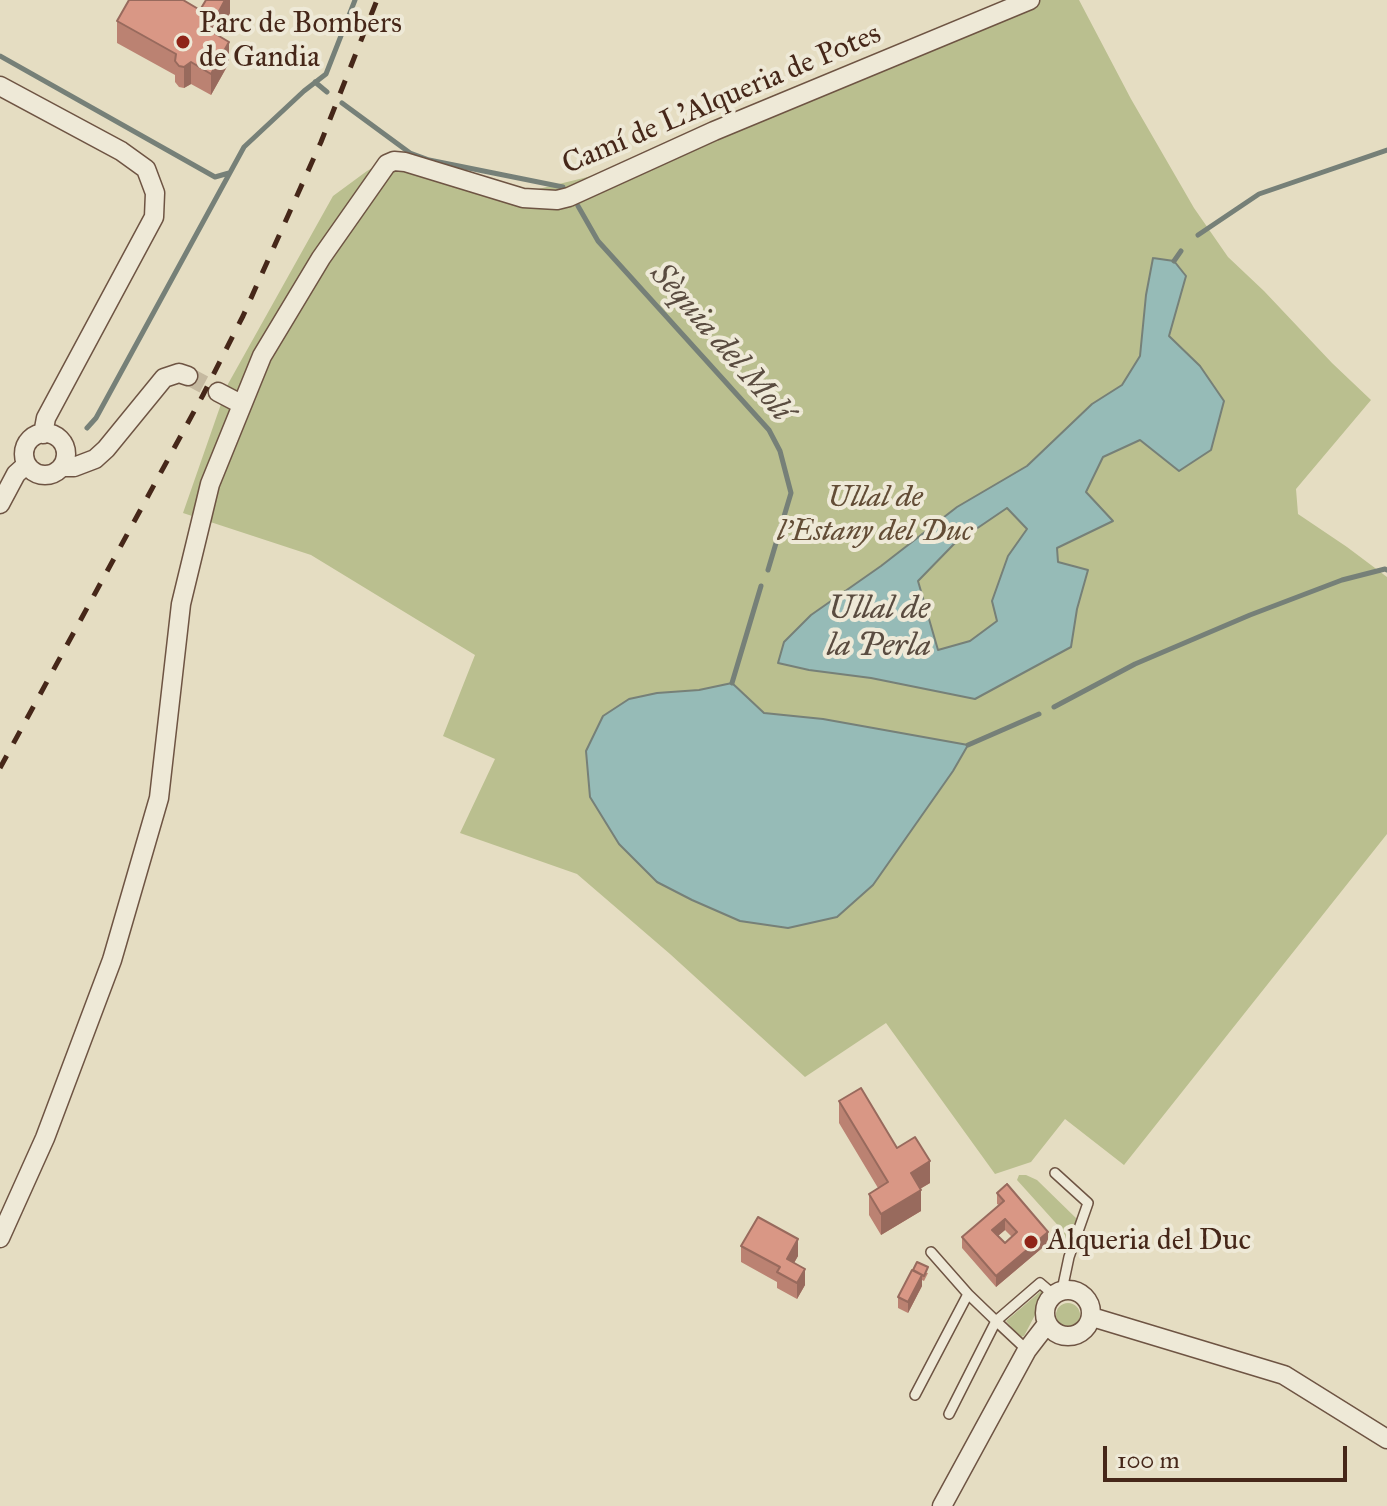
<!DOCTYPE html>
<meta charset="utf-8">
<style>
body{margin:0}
#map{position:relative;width:1387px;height:1506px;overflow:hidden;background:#e5ddc2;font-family:"IM FELL Great Primer",serif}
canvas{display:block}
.scale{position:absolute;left:1103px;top:1446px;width:244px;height:36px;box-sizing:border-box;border:4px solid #462719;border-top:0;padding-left:10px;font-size:24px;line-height:28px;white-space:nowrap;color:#462719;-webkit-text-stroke:6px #eee9d7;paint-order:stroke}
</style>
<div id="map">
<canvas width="1387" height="1506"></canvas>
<div class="scale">100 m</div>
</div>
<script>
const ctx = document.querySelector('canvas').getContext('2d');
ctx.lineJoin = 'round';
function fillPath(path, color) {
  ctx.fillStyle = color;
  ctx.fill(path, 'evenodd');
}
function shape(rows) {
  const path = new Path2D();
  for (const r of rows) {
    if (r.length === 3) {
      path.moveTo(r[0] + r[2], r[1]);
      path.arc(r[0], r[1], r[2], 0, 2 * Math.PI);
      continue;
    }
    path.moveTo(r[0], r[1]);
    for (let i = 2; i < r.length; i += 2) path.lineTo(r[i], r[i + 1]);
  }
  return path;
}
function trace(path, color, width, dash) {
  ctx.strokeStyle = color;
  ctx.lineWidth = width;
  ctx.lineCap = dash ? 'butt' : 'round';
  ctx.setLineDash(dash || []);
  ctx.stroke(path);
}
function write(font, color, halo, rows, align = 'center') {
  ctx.font = font + ' "IM FELL Great Primer",serif';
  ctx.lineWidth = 8;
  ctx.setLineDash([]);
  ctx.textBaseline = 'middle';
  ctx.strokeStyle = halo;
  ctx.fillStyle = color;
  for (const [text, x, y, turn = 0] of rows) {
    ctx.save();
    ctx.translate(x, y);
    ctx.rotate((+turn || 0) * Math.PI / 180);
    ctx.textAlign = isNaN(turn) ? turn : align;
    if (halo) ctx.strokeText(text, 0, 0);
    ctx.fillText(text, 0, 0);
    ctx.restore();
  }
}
fillPath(shape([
 [1010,0,1079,0,1131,99,1194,208,1228,257,1264,291,1332,363,1371,400,1296,489,1298,514,1347,547,1387,577,1387,834,1124,1165,1065,1119,1031,1162,995,1174,886,1023,805,1077,670,954,577,874,460,833,495,759,443,736,475,655,311,555,183,513,228,384,333,196,367,171,390,158,522,193,604,173],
 [1019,1175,1026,1175,1037,1180,1078,1220,1070,1242,1063,1238,1063,1231,1017,1180],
 [1041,1291,1044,1292,1045,1296,1024,1336,1020,1337,1006,1321],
 [1068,1315,12]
]), '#babf8f');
const water = shape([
 [1153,258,1174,261,1186,276,1169,336,1200,366,1224,401,1211,450,1179,471,1140,440,1103,457,1086,492,1113,521,1057,548,1058,562,1088,570,1077,609,1071,647,975,699,871,678,809,670,778,663,784,642,811,615,881,566,957,507,1027,466,1092,404,1122,385,1140,356,1146,295,1153,258],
 [1007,508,1027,529,1008,556,992,601,997,621,970,641,938,650,918,581,954,544,1007,508],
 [732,683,764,713,823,719,968,745,953,771,873,885,837,917,788,928,740,921,692,900,657,882,619,844,590,797,586,751,603,716,629,699,657,693,699,690,732,683]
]);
fillPath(water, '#96bbb7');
trace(water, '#768078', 2);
trace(shape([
 [0,56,215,177,229,173],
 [315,82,327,92],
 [342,103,410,153,429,160,563,187],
 [578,206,598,241,769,430,780,451,791,493,768,570],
 [1198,235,1259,194,1387,150],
 [1174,261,1181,251],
 [87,428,96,418,244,147,304,91,326,74,355,0],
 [732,683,761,586],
 [1054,707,1135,664,1250,615,1342,580,1385,569,1387,570],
 [968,745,1039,714]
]), '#768078', 5);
trace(shape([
 [188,376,218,392]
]), '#c5b9a0', 18, [18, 9]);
const lane = shape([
 [1055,1173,1088,1203,1069,1257,1062,1290],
 [931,1252,968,1294],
 [915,1395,968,1294,996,1321,1040,1283,1054,1295],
 [949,1414,996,1321,1027,1350]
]);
const street = shape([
 [0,86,121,151,146,169,155,193,154,217,46,418,43,434],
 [218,392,241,404],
 [45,454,21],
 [62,467,74,467,95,459,106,449,164,378,179,373,188,376],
 [0,504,16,474,26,465],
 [0,1238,45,1138,112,960,159,798,181,604,210,484,262,356,321,258,387,164,394,161,405,162,523,198,557,200,569,197,714,131,1030,0],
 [1068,1313,23],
 [1092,1317,1284,1375,1387,1439],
 [942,1506,1027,1350,1047,1324]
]);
trace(lane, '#6e5443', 12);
trace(street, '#6e5443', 21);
trace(lane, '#eee9d7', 9);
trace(street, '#eee9d7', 18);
trace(shape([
 [0,768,203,395,243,316,321,142,377,0]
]), '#462719', 5, [14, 14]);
fillPath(shape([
 [230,0,230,13,218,36,229,63,211,95,191,84,184,88,179,87,175,82,175,75,117,43,117,21,200,10],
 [839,1101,897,1148,930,1183,920,1189,921,1211,881,1235,869,1215,869,1194,878,1188,839,1123],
 [997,1193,1048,1243,996,1287,962,1248,962,1237,999,1205,997,1204],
 [1005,1230,1012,1237,1005,1243,998,1236],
 [741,1246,798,1256,794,1263,805,1285,797,1299,777,1288,777,1282,741,1262],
 [912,1270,928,1273,924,1281,922,1280,922,1286,908,1313,898,1308,898,1297]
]), '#bb8272');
fillPath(shape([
 [225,0,230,0,230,13,209,52,209,30],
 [229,42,229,63,211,95,211,74],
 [191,62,191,84,184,88,184,67],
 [930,1161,930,1183,911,1194,911,1173],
 [921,1190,921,1211,881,1235,881,1214],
 [1005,1219,1005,1230,992,1241,992,1230],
 [1048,1232,1048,1243,996,1287,996,1276],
 [798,1239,798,1256,787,1275,787,1259],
 [805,1269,805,1285,797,1299,797,1283],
 [922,1275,922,1286,908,1313,908,1302]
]), '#986a5d');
const building = shape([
 [129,0,183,0,200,10,206,0,225,0,209,30,229,42,211,74,191,62,184,67,179,66,175,61,176,54,117,21,129,0],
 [861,1088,897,1148,915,1137,930,1161,911,1173,921,1190,881,1214,869,1194,888,1182,839,1101,861,1088],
 [1007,1184,1048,1232,996,1276,962,1237,1004,1201,997,1193,1007,1184],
 [1005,1219,1017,1232,1005,1243,992,1230,1005,1219],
 [758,1217,798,1239,787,1259,805,1269,797,1283,777,1272,780,1267,741,1246,758,1217],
 [917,1262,928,1267,924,1276,913,1270,917,1262],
 [912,1270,922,1275,908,1302,898,1297,912,1270]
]);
fillPath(building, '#d99785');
trace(building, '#986a5d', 2);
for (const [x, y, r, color] of [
 [183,42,8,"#8f2418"],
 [1031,1242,8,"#8f2418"]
]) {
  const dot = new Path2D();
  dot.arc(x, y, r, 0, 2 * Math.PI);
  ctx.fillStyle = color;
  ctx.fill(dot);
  trace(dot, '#eee9d7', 3);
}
write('30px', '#462719', '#eee9d7', [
 ["Parc de Bombers",199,25],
 ["de Gandia",199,59],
 ["Alqueria del Duc",1047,1242]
], 'left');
write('30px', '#462719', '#eee9d7', [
 ["Camí de L'Alqueria de Potes",722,100,-23]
]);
write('italic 30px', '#634d36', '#eee9d7', [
 ["Ullal de",875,499],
 ["l’Estany del Duc",875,533]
]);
write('italic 32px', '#5a4c40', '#eee9d7', [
 ["Sèquia del Molí",720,343,49],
 ["Ullal de",879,610],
 ["la Perla",879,647]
]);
</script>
